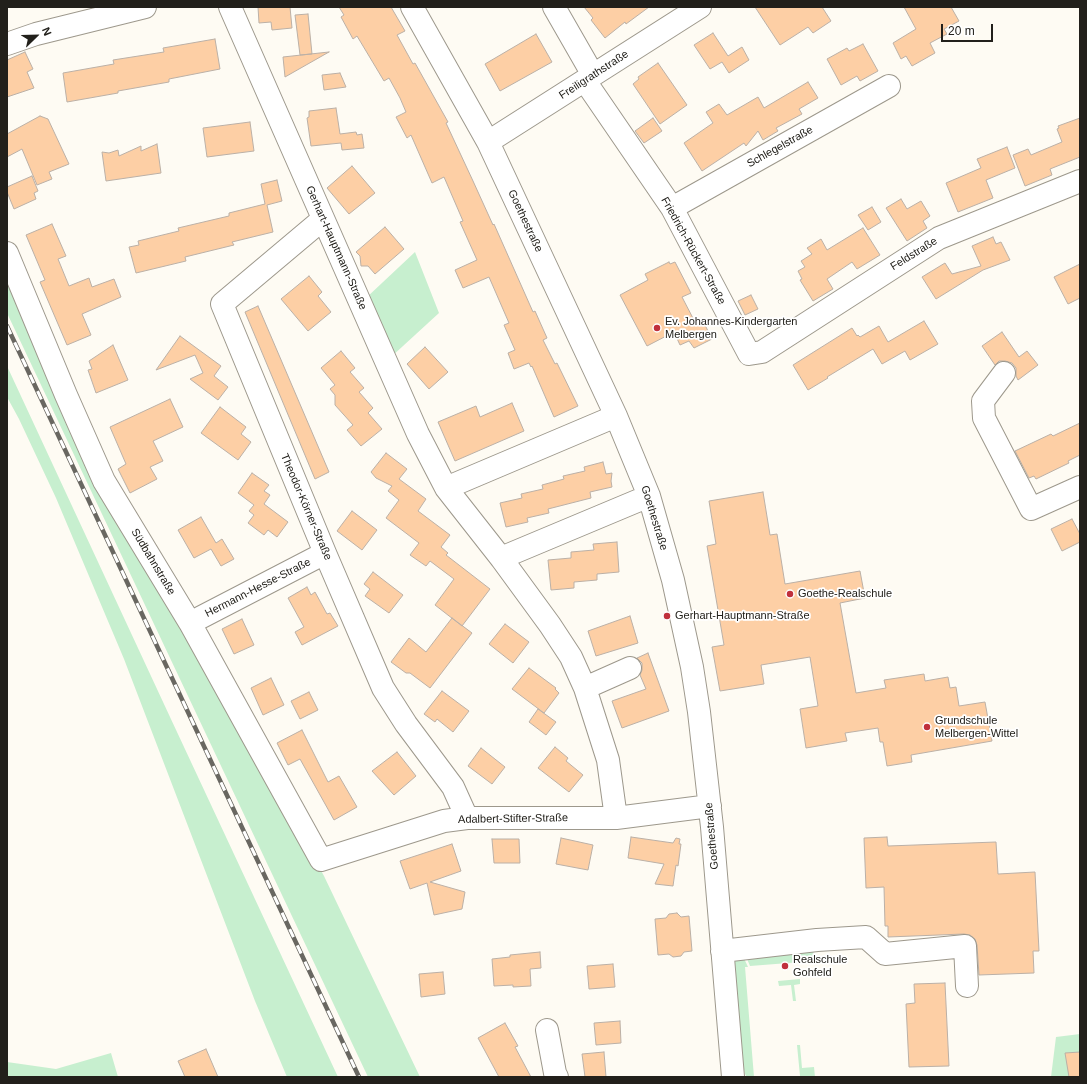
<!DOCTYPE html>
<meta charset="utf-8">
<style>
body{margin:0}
#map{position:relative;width:1087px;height:1084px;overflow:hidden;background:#fefbf3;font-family:Helvetica,sans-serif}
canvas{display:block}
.frame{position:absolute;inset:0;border:8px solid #22201b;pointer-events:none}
.north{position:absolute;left:16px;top:16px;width:40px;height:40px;-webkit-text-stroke:3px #fff;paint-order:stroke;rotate:67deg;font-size:11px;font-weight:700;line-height:16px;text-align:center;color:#22201b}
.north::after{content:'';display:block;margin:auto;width:14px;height:18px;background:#22201b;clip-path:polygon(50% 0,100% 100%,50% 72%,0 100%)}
.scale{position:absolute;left:941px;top:24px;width:52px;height:18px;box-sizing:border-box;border:2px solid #22201b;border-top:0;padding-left:5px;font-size:12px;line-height:14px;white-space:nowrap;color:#22201b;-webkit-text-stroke:3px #fff;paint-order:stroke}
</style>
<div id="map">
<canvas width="1087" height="1084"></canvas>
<div class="frame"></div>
<div class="north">N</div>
<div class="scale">20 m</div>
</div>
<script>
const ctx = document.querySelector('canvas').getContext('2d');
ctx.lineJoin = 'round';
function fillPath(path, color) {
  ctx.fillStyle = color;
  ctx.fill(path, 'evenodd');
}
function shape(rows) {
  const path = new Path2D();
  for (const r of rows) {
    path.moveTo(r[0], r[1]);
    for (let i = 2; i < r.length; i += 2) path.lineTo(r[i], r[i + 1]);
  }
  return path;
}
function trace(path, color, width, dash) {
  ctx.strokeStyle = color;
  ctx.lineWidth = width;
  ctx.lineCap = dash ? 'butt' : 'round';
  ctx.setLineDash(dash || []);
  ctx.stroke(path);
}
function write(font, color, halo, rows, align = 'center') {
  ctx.font = font + ' Helvetica,sans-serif';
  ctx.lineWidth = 3.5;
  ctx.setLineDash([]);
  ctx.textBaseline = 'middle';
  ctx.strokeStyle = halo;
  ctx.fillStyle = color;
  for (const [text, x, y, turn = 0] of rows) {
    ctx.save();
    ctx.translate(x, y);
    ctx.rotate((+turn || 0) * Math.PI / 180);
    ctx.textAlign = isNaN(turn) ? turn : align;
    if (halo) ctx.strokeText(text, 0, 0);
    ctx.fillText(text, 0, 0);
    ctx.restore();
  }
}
fillPath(shape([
 [415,252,439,313,391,357,366,298],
 [7,274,192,636,324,876,420,1077,368,1077,7,313],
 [7,366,170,717,338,1077,287,1077,255,1001,124,659,56,498,19,419,7,397],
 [813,948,814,961,750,966,745,954],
 [734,954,742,954,748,967,745,967,754,1077,747,1077,745,1074,742,1060],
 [800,979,800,984,794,985,796,1001,793,1001,791,985,779,986,778,981],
 [1080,1034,1080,1077,1051,1077,1056,1037],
 [797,1045,800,1045,802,1068,814,1067,815,1077,794,1077,800,1076],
 [111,1053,118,1077,7,1077,7,1062,56,1069]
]), '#c7efcf');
const building = shape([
 [258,7,290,7,292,28,272,30,271,22,259,23,258,7],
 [339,7,391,7,405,31,397,35,413,64,415,63,448,122,446,123,473,181,493,225,494,224,533,312,535,311,547,338,543,340,555,364,557,363,578,406,554,417,532,366,531,367,529,363,514,369,508,353,515,350,504,325,509,323,489,277,463,288,455,270,477,260,460,222,463,221,444,177,432,183,411,135,407,138,396,117,406,112,400,98,389,78,384,81,357,36,353,39,341,17,344,15,339,7],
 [584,7,649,7,626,24,625,22,605,38,591,20,593,18,584,7],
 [755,7,822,7,831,21,813,33,808,27,780,45,755,7],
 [904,7,951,7,959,21,944,29,947,34,930,43,935,53,912,66,906,56,901,59,893,43,916,29,904,7],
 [308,14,312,54,300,55,295,15,308,14],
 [713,33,728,56,742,47,749,60,729,73,722,62,710,69,694,45,713,33],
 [536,34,552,62,500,91,485,64,536,34],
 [215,39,220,69,169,79,169,82,118,91,118,93,67,102,63,73,114,64,113,60,164,52,163,48,215,39],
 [863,44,878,71,860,81,857,76,841,85,827,59,847,48,849,51,863,44],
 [25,52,33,69,27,72,34,88,7,97,7,60,25,52],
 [329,52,285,77,283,57,329,52],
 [658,63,687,105,660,124,633,84,639,79,638,77,658,63],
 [340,73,346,87,324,90,322,75,340,73],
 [808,82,818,98,799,109,802,114,776,128,778,131,763,140,758,131,746,146,744,143,702,171,684,143,713,123,706,112,719,104,727,115,758,97,764,108,808,82],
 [336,108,340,134,356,132,357,135,362,134,364,148,342,150,341,143,311,146,307,118,309,117,309,111,336,108],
 [40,116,48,119,69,164,49,172,52,179,37,185,22,149,7,157,7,134,40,116],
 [653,118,662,131,644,143,635,131,653,118],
 [1080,118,1080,157,1050,169,1052,175,1025,186,1013,155,1028,149,1031,155,1062,142,1057,129,1059,128,1058,126,1080,118],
 [250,122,254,151,207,157,203,128,250,122],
 [157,144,161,173,106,181,102,152,109,153,118,150,119,156,141,146,141,151,157,144],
 [1007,147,1015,168,986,180,993,198,958,212,946,183,981,168,977,159,1007,147],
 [352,166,375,193,349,214,327,188,352,166],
 [32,176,38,191,34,193,36,199,14,209,7,192,7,187,32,176],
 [277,180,282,201,267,205,273,232,232,242,234,245,185,257,186,261,136,273,129,247,139,245,138,241,179,231,178,228,229,216,229,213,265,204,261,184,277,180],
 [901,199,907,209,921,201,930,216,923,221,927,228,907,241,886,208,901,199],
 [872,207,881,222,868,230,858,215,872,207],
 [52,224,66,256,58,259,69,286,89,278,92,287,114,279,121,297,82,314,91,335,67,345,40,282,45,280,26,235,52,224],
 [385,227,404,249,375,274,368,266,361,266,360,256,356,252,385,227],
 [863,228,880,255,857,269,852,262,827,279,833,289,813,301,800,280,802,279,798,271,805,267,801,261,812,254,807,248,821,239,827,250,863,228],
 [993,237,996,244,1001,242,1010,260,983,270,936,299,922,277,945,263,952,274,981,266,972,246,993,237],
 [669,262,670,264,675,262,691,293,682,297,696,324,703,321,712,339,694,348,689,341,680,345,674,332,647,346,620,295,648,280,645,274,669,262],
 [1080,264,1080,298,1068,304,1054,277,1080,264],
 [309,276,322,292,318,296,331,312,308,331,281,299,309,276],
 [751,295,758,309,745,315,738,301,751,295],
 [258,306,329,472,315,479,245,312,258,306],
 [924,321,938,344,910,360,905,351,882,364,873,349,827,377,828,378,808,390,793,365,852,328,857,336,858,335,860,337,879,326,888,342,924,321],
 [1002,332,1019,357,1027,351,1038,365,1018,380,1016,376,1016,368,1012,363,1005,361,999,361,995,365,982,346,1002,332],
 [180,336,221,366,214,376,228,387,218,400,190,379,203,373,195,355,156,370,180,336],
 [113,345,128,380,96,393,88,370,92,369,89,361,113,345],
 [425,347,448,372,429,389,407,364,425,347],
 [341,351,355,368,350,372,364,388,359,392,373,408,368,413,382,429,361,446,347,430,353,425,335,405,335,395,330,389,335,385,321,368,341,351],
 [170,399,183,427,153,441,163,461,150,467,157,479,130,493,118,469,126,464,110,427,170,399],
 [512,403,524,431,455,461,438,422,476,406,480,417,512,403],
 [220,407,246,427,241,434,251,442,238,460,201,433,220,407],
 [1080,423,1080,455,1068,461,1069,463,1036,479,1034,476,1029,478,1015,451,1051,434,1053,436,1080,423],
 [386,453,407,469,399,479,426,499,418,511,450,535,441,547,448,553,446,555,490,589,462,626,435,605,454,579,430,561,426,566,410,555,419,543,386,518,399,500,388,491,392,486,376,478,371,472,386,453],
 [603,462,606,474,612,473,611,481,612,487,590,492,591,498,548,509,549,513,527,518,528,522,506,527,500,503,522,498,521,494,543,489,542,485,564,479,563,476,585,471,584,467,603,462],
 [252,473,269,485,264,491,270,495,264,504,288,522,277,537,268,530,264,535,248,523,254,515,249,511,254,505,238,493,252,473],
 [763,492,770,535,777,534,785,584,860,571,865,598,840,603,856,693,886,688,884,680,924,674,925,681,948,677,950,688,956,687,959,706,985,702,992,741,911,755,912,762,887,766,883,742,880,742,878,728,845,733,847,741,806,748,800,709,818,706,810,657,761,665,764,684,720,691,712,647,724,645,707,546,716,544,709,501,763,492],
 [352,511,377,530,362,550,337,531,352,511],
 [201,517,216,543,222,539,234,559,221,566,211,549,194,558,178,530,201,517],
 [1072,519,1080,534,1080,542,1062,551,1051,529,1072,519],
 [617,542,619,572,597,574,597,580,574,582,574,588,551,590,548,560,571,558,571,552,594,550,593,544,617,542],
 [373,572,403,595,389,613,365,596,370,589,364,584,373,572],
 [307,587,311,595,315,592,327,614,330,613,338,626,302,645,295,632,304,627,288,598,307,587],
 [630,616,638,643,596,656,588,631,630,616],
 [452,618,472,633,430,688,410,673,406,673,391,662,409,638,426,652,452,618],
 [242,619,254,645,234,654,222,629,242,619],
 [505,624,529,642,513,663,489,644,505,624],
 [648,653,669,711,622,728,612,701,646,689,640,675,642,670,642,663,637,658,648,653],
 [529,668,556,688,555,689,559,693,544,713,512,689,529,668],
 [271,678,284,705,263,715,251,688,271,678],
 [442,691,469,711,453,732,437,719,435,722,424,714,442,691],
 [309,692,318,710,300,719,291,701,309,692],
 [538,709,556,722,546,735,529,722,538,709],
 [302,730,328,782,339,776,357,807,334,820,300,759,288,765,277,743,302,730],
 [555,747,568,758,566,761,583,775,569,792,538,768,555,747],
 [481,748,505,767,492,784,468,766,481,748],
 [397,752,416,776,394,795,372,771,397,752],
 [631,837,673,843,676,838,680,839,679,844,681,844,678,866,676,865,673,886,655,884,664,864,628,858,631,837],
 [887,837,888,846,996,842,998,874,1035,872,1039,951,1033,951,1034,973,979,975,977,945,975,939,970,935,964,934,888,937,888,926,885,926,884,887,866,888,864,838,887,837],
 [561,838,593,845,588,870,556,864,561,838],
 [492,839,519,839,520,863,494,863,492,839],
 [452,844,461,871,430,882,465,892,462,909,434,915,427,883,410,889,400,861,452,844],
 [677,913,681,917,689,916,692,951,684,952,681,956,673,957,669,954,658,955,655,919,666,918,669,914,677,913],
 [540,952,541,968,530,969,531,986,513,987,513,985,494,986,492,959,510,957,510,955,540,952],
 [613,964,615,987,589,989,587,966,613,964],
 [443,972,445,994,421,997,419,974,443,972],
 [945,983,949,1066,909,1067,906,1004,915,1003,914,984,945,983],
 [620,1021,621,1043,596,1045,594,1023,620,1021],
 [505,1023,518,1046,515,1047,531,1077,499,1077,478,1038,505,1023],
 [206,1049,218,1077,185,1077,178,1061,206,1049],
 [604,1052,606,1077,585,1077,582,1054,604,1052],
 [1080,1052,1080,1077,1069,1077,1065,1053,1080,1052]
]);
fillPath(building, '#fdcfa5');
trace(building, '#bbb0a6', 1);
const minor = shape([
 [230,7,418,434,446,488,501,558,550,625,571,657,585,688,608,760,616,818],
 [412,7,488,142,616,416,649,496,673,580,692,667,699,712,712,827,733,1077],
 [554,7,593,75],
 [7,44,36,34,145,7],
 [585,81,672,208,749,354,762,352,939,238,1080,181],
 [488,142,700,7],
 [672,208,889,86],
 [323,219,222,304,325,553,383,688,406,724,453,787,467,818],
 [7,253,66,395,104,481,190,623,321,860,444,821,467,818,616,818,710,806],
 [1004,373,983,401,984,418,1031,509,1080,487],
 [446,488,616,416],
 [501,558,649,496],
 [190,623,325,553],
 [585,688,630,668],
 [722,951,817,940,866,937,885,954,965,946,967,986],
 [547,1030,555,1073,557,1077]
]);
trace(minor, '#9d988c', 24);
trace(minor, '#fff', 22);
const rail = shape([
 [7,326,359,1077]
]);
trace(rail, '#696761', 4.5);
trace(rail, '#fff', 3, [9]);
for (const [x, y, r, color] of [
 [657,328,4,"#c0303c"],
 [790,594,4,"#c0303c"],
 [667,616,4,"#c0303c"],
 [927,727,4,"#c0303c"],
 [785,966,4,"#c0303c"]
]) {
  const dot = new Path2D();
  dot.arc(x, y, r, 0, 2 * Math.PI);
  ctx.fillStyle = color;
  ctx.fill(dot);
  trace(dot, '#fff', 1.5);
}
write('11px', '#22201b', '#fff', [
 ["Freiligrathstraße",594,75,-33],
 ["Schlegelstraße",780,147,-29],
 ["Goethestraße",525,221,65],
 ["Gerhart-Hauptmann-Straße",336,248,66],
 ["Friedrich-Rückert-Straße",693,251,61],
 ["Feldstraße",914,254,-32],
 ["Theodor-Körner-Straße",306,507,67],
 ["Goethestraße",654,518,73],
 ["Südbahnstraße",153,562,59],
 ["Hermann-Hesse-Straße",258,588,-27],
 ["Adalbert-Stifter-Straße",513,819,-1],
 ["Goethestraße",712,836,-95]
]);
write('11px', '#22201b', '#fff', [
 ["Ev. Johannes-Kindergarten",665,322],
 ["Melbergen",665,335],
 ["Goethe-Realschule",798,594],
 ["Gerhart-Hauptmann-Straße",675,616],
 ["Grundschule",935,721],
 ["Melbergen-Wittel",935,734],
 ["Realschule",793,960],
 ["Gohfeld",793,973]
], 'left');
</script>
